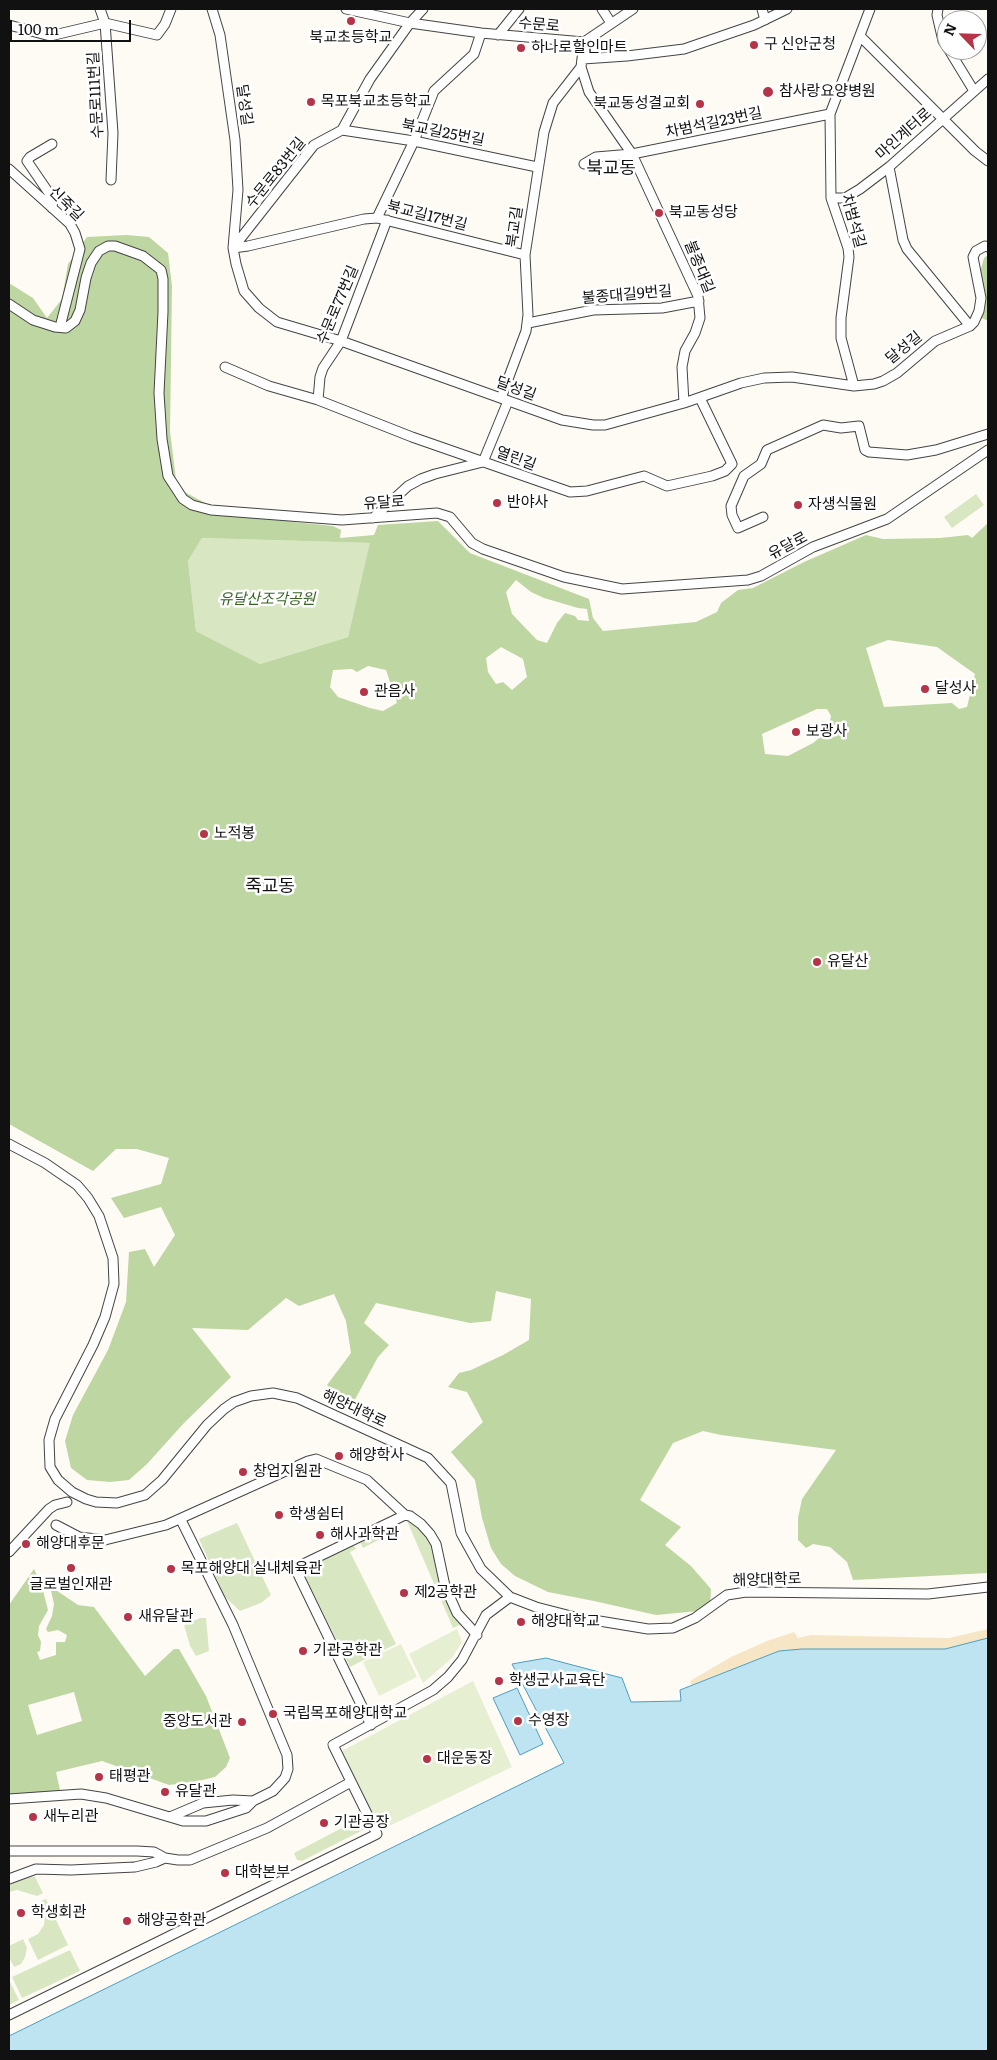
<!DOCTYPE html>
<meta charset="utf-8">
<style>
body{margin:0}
#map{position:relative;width:997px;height:2060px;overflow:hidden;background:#fefbf5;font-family:Literata,serif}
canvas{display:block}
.frame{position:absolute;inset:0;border:10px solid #111;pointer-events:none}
.north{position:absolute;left:937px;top:10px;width:50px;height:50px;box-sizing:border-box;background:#fff;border:1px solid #a0a0a0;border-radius:50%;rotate:294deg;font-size:14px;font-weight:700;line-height:20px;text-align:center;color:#111}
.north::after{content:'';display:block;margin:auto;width:18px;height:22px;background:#b53447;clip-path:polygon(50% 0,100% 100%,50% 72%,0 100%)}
.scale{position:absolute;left:10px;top:20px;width:121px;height:22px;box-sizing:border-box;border:2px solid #111;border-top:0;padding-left:6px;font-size:15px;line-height:18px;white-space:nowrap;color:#111;-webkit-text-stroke:4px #fff;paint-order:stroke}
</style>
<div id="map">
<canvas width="997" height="2060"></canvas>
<div class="frame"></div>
<div class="north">N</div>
<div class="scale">100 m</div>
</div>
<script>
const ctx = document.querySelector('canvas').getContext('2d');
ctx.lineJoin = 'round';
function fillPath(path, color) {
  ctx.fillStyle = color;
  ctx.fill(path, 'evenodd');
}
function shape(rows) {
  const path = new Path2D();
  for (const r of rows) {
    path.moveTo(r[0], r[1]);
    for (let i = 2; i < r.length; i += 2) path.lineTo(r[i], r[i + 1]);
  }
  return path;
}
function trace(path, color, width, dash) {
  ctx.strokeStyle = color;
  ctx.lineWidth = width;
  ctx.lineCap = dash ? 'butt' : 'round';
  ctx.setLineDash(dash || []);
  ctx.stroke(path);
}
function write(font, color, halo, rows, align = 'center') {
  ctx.font = font + ' Literata,"Noto Sans KR",serif';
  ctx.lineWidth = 5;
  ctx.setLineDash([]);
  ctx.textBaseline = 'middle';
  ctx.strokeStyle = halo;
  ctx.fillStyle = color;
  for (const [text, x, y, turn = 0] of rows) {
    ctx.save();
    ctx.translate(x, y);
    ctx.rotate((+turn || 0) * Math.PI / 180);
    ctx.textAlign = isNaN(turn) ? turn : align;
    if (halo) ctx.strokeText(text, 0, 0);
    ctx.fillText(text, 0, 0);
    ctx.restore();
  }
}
fillPath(shape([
 [976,494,984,505,952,528,944,517],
 [202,538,371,543,348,637,260,664,196,631,188,561],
 [407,1521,412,1522,424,1533,432,1546,439,1581,447,1599,462,1624,453,1628],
 [237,1523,271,1595,261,1603,240,1611,225,1597,199,1539],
 [395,1523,398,1530,363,1548,360,1542,361,1540],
 [353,1544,356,1549,350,1552,396,1644,350,1667,302,1570],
 [200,1618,206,1618,209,1651,196,1656,190,1646,184,1625],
 [361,1818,365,1827,363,1830,302,1861,297,1860,294,1853],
 [26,1877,35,1877,43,1893,37,1896,17,1890,9,1892,9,1885],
 [46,1899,68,1945,38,1960,28,1939,38,1934,44,1925,45,1913,41,1901],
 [23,1939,27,1948,25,1957,21,1964,14,1967,9,1957,9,1946],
 [70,1950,80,1971,22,1998,12,1977],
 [9,1980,19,2000,9,2005]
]), '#d8e7c1');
fillPath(shape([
 [126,235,149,237,168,253,172,286,170,431,177,488,209,505,294,522,333,526,341,530,340,538,374,535,378,525,438,521,470,553,589,599,593,618,603,631,696,622,717,612,721,603,738,590,753,588,804,562,866,535,883,539,940,538,968,535,972,538,988,523,988,1573,853,1580,847,1562,830,1547,813,1544,806,1548,798,1540,798,1518,802,1499,836,1450,721,1435,703,1431,673,1443,640,1500,681,1527,665,1545,691,1566,711,1589,710,1606,698,1611,656,1615,594,1601,548,1592,515,1576,501,1564,491,1548,482,1518,475,1480,451,1452,483,1422,467,1392,448,1387,459,1373,471,1370,503,1355,529,1340,531,1299,496,1291,491,1321,470,1323,376,1303,364,1323,389,1345,378,1357,352,1405,341,1401,327,1385,351,1353,346,1321,334,1294,299,1306,286,1298,248,1330,192,1328,231,1377,183,1424,147,1464,129,1480,110,1482,87,1480,71,1468,65,1441,73,1415,108,1350,126,1302,129,1252,145,1249,154,1267,175,1235,161,1207,124,1218,111,1198,161,1184,169,1158,137,1149,116,1149,93,1171,9,1124,9,283,33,298,47,318,62,299,68,264,87,237],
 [202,538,370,543,348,637,260,664,196,631,188,561],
 [516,580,531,592,544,598,578,608,587,609,589,621,578,620,575,616,565,613,557,623,547,643,537,640,512,614,506,592],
 [888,640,937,647,975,674,967,707,959,709,952,703,884,707,866,648],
 [501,647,523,659,527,677,512,690,503,682,496,684,488,672,486,658],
 [368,666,386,670,397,703,383,711,370,708,338,697,330,687,333,670,352,669,357,672],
 [817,709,827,709,831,716,828,731,813,743,788,756,765,754,762,734],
 [988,255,988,321,982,318,985,294,980,272,984,258],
 [34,1569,41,1583,48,1610,39,1626,38,1635,41,1642,40,1651,37,1652,40,1660,56,1655,56,1642,65,1642,67,1635,58,1630,48,1632,46,1629,52,1616,54,1604,50,1586,78,1605,94,1607,145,1676,174,1649,179,1649,206,1696,230,1758,226,1767,215,1777,194,1782,169,1785,102,1761,56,1772,60,1790,59,1792,9,1795,9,1605],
 [74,1692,82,1721,37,1735,28,1705]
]), '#bed6a1');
fillPath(shape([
 [988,1629,988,1638,945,1649,779,1651,691,1685,690,1681,731,1657,767,1641,794,1632,798,1638,811,1635,949,1638]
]), '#f6e6c6');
fillPath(shape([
 [457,1629,462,1642,452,1658,423,1683,409,1654],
 [401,1644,417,1677,379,1696,363,1662],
 [473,1681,512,1767,379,1831,342,1751]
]), '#e7efd2');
const water = shape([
 [988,1638,988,2051,9,2051,9,2036,564,1763,512,1664,546,1658,622,1678,631,1702,681,1701,680,1690,779,1651,802,1649,945,1649,988,1638],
 [517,1688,543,1744,520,1755,493,1698,517,1688]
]);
fillPath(water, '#bee3f1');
trace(water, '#4c9ec2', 1);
const minor = shape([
 [100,9,105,23,113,133,111,180],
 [212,9,220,35,235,140,238,190,233,248,236,264,244,291,259,308,277,322,341,341,562,420,593,425,605,425,684,403,741,383,764,378,792,377,854,386,874,384,883,381,897,373,935,341,970,326,974,322,979,311,981,298,973,257,976,251,985,246,988,247],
 [346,9,410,23,481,33,584,42,633,9],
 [602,9,611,23],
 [762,9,765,20],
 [938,9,937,15,943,41,947,47],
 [9,25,50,36,105,23,157,35,165,24,171,9],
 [498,35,519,9],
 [860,36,975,151,988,161],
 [584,42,581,67,589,92,632,154,698,296,700,318,695,333,685,351,682,367,684,403],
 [949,50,974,91],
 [583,59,627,56,684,49,754,25,787,9],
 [342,130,414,141,537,167],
 [584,164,596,157,632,154,830,114],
 [889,167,903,240,907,249,970,326],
 [9,169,70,224,75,233,80,249,60,327],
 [831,198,845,198,860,189,889,167,988,79],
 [52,208,53,199,27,161,30,157,52,144],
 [377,218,414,141,434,91,474,54,481,33],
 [233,248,314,145,342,130,370,79,410,23,423,9],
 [233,248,248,246,364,219,377,218,525,255],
 [9,304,33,320,55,327,66,328,75,321,80,310,86,278,91,263,99,251,108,246,115,246,143,256,161,270,163,279,163,312,159,393,162,439,168,476,183,499,192,505,211,510,342,520,437,513,450,517,472,543,483,549,564,577,622,589,748,580,761,576,813,547,887,519,988,450],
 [528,323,593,310,662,308,699,301],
 [225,367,269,386,318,400,412,437,570,492,587,491,644,476,667,486,712,476,725,471,732,464,700,398],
 [854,386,841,338,841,318,849,257,848,248,831,198,830,114,870,9],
 [501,398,526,331,528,315,525,255,544,132,553,103,581,67],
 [318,400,320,377,323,368,341,341,387,220],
 [763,517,738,528,732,515,731,506,744,476,761,464,767,450,823,425,841,428,859,426,865,450,869,452,907,455,936,450,988,434],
 [373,518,408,486,421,479,435,474,483,462,508,401],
 [9,1144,45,1163,77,1185,88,1198,99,1216,113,1258,114,1284,105,1317,93,1345,55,1419,49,1440,50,1467,58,1480,72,1492,86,1499,96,1502,117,1503,145,1495,162,1480,207,1425,224,1409,234,1402,251,1396,273,1393,297,1398,428,1458,451,1483,461,1533,481,1569,510,1597,536,1607,575,1617,648,1629,673,1628,695,1618,727,1595,746,1592,928,1594,988,1587],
 [56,1525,79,1537,105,1540,166,1525,308,1461,316,1459,367,1480,405,1515,410,1516,421,1524,430,1534,436,1544,445,1586,457,1613,477,1635],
 [9,1552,49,1509,55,1505,67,1502],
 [371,1725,295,1568,405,1515],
 [9,1799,81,1794,106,1798,183,1821,206,1821,246,1808,253,1801,273,1791,285,1778,288,1769,287,1755,233,1625,181,1520],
 [170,1817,203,1803,233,1800,253,1801],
 [9,1851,137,1851,154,1852,165,1858,178,1860,190,1860,267,1828,351,1782],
 [9,1879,36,1869,71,1870,135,1867,156,1862,165,1858],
 [9,2015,377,1834,333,1745,433,1690,448,1677,462,1660,486,1615,510,1597]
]);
trace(minor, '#444', 11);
trace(minor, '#fff', 9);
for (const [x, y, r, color] of [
 [351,21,5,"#b53447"],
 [754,45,5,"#b53447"],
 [521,48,5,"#b53447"],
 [768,92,6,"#b53447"],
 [311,102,5,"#b53447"],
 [700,104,5,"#b53447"],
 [659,213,5,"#b53447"],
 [497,503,5,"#b53447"],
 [798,505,5,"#b53447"],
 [925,689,5,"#b53447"],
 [364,692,5,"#b53447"],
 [796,732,5,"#b53447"],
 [204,834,5,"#b53447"],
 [817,962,5,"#b53447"],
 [339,1456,5,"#b53447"],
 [243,1472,5,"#b53447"],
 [279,1515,5,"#b53447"],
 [320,1535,5,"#b53447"],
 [26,1544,5,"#b53447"],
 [71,1568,5,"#b53447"],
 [171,1569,5,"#b53447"],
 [404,1593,5,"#b53447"],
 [128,1617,5,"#b53447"],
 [521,1622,5,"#b53447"],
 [303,1651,5,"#b53447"],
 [499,1681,5,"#b53447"],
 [273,1714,5,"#b53447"],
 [518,1721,5,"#b53447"],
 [242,1722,5,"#b53447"],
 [427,1759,5,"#b53447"],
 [99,1777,5,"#b53447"],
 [165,1792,5,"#b53447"],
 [33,1817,5,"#b53447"],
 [324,1823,5,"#b53447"],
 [225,1873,5,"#b53447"],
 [21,1913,5,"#b53447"],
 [127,1921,5,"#b53447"]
]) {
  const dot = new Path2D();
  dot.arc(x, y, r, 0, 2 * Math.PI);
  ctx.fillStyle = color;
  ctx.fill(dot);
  trace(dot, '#fff', 2);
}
write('15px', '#111', '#fff', [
 ["수문로",539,25,5],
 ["수문로111번길",96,95,-93],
 ["달성길",244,105,82],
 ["차범석길23번길",714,123,-12],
 ["북교길25번길",443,133,11],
 ["마인계터로",904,134,-42],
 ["수문로83번길",276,173,-51],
 ["신죽길",66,204,45],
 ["북교길17번길",427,216,14],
 ["차범석길",853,221,75],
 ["북교길",515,227,-82],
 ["불종대길",699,267,68],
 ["불종대길9번길",627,295,-5],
 ["수문로77번길",338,305,-67],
 ["달성길",904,348,-39],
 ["달성길",516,389,20],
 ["열린길",516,459,20],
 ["유달로",384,503,-4],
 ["유달로",788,546,-28],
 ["해양대학로",354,1409,25],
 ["해양대학로",767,1580,-2]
]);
write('15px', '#111', '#fff', [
 ["북교초등학교",351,38,"center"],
 ["구 신안군청",764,45],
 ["하나로할인마트",531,48],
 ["참사랑요양병원",779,92],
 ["목포북교초등학교",321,102],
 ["북교동성결교회",690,104,"right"],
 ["북교동성당",669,213],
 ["반야사",507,503],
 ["자생식물원",808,505],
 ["달성사",935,689],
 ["관음사",374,692],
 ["보광사",806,732],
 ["노적봉",214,834],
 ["유달산",827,962],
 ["해양학사",349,1456],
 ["창업지원관",253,1472],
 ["학생쉼터",289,1515],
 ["해사과학관",330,1535],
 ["해양대후문",36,1544],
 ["목포해양대 실내체육관",181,1569],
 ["글로벌인재관",71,1585,"center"],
 ["제2공학관",414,1593],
 ["새유달관",138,1617],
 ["해양대학교",531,1622],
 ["기관공학관",313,1651],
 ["학생군사교육단",509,1681],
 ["국립목포해양대학교",283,1714],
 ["수영장",528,1721],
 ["중앙도서관",232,1722,"right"],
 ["대운동장",437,1759],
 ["태평관",109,1777],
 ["유달관",175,1792],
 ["새누리관",43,1817],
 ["기관공장",334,1823],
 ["대학본부",235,1873],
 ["학생회관",31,1913],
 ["해양공학관",137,1921]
], 'left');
write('italic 15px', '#386326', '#fff', [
 ["유달산조각공원",267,600]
]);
write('18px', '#111', '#fff', [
 ["북교동",611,169],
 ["죽교동",270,887]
]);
</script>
